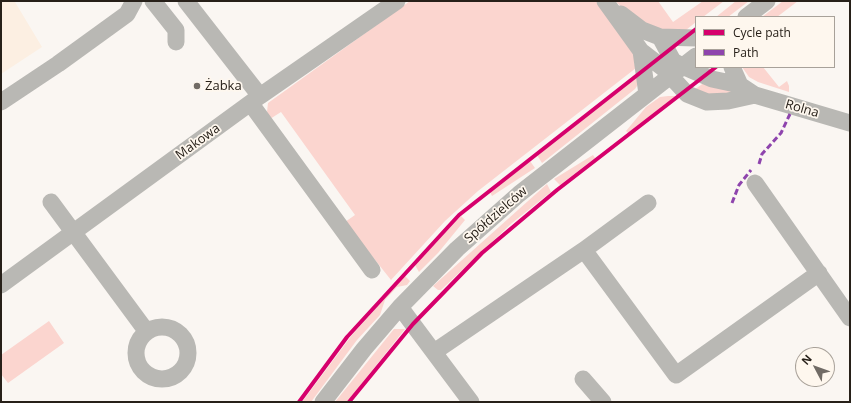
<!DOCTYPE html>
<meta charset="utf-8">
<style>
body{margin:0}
#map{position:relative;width:851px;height:403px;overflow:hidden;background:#faf6f2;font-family:"Open Sans",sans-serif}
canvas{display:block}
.frame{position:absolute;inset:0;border:2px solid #272019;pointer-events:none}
.legend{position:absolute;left:695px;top:16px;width:140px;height:52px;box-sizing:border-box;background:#fef7ee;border:1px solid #a8a199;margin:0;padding:5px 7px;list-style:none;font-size:12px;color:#272019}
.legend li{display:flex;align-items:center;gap:8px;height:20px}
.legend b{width:20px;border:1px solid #a8a199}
.north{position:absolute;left:795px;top:347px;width:40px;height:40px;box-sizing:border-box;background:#fef7ee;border:1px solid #a8a199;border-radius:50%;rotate:311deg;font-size:11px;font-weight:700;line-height:16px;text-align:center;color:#272019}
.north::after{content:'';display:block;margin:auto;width:14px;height:18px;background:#716b65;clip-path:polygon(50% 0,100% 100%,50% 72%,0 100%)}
</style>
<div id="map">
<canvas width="851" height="403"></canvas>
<div class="frame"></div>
<ul class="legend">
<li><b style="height:5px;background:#d6006c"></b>Cycle path</li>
<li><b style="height:5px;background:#8e44ad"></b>Path</li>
</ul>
<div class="north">N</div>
</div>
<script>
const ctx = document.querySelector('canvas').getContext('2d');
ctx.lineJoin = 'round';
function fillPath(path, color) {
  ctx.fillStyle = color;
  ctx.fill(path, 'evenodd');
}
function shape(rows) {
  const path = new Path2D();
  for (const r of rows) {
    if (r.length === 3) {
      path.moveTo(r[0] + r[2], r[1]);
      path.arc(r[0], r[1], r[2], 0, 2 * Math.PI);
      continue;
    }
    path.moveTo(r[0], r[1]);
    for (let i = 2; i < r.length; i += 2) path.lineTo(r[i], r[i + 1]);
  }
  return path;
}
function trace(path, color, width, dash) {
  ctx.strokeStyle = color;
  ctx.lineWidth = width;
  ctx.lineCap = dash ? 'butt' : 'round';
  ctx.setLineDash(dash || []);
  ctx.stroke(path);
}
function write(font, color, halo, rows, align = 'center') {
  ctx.font = font + ' "Open Sans",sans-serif';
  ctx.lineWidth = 3.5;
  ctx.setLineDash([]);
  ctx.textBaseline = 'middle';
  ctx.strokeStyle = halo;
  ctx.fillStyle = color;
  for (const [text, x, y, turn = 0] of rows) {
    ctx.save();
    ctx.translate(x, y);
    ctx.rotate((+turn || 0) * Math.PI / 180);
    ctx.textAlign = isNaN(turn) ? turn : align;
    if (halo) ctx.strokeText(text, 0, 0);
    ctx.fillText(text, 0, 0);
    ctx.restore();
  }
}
fillPath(shape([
 [1,1,16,1,15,2,42,47,1,74]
]), '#fcefe2');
fillPath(shape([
 [410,1,596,1,631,47,637,59,634,62,636,68,478,191,445,221,391,280,345,222,355,215,281,112,270,119,267,112,268,103],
 [615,1,658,1,673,22,703,1,724,1,703,17,696,17,696,22,686,30,656,30,631,16],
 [736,1,749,1,728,17,716,17],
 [783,1,798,1,777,17,762,17],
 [742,67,763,67,779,87,787,81,789,86,789,92,758,82,749,77],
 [640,74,639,83,635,89,542,163,537,155],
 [705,82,740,92,711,97,694,90],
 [668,96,676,96,628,133,626,131,646,107,660,97],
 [593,155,595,158,560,185,554,179],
 [530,161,535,168,492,196,490,192],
 [547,184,551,192,512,223,441,290,438,290,433,286],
 [461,216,465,220,438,253,419,272,415,265],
 [405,276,410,281,407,285,397,287,385,300,380,315,357,340,311,402,302,402,352,335],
 [49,321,64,343,8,383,1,374,1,355],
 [394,329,405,329,347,402,335,402]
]), '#fbd5cf');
trace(shape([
 [153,1,176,30,176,42],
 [186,1,260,96],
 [605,1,641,51,663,68,687,94,707,102,728,101,755,95],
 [621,14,642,30,660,37,696,38],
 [746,17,767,1],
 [660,37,673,61,682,66,712,79,740,85,755,95,850,123],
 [641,51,647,94],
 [732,67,740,85],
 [1,102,58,64,127,14,134,1],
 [251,104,372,270],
 [755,183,850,318],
 [51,202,147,332],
 [584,250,676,375,819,273],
 [1,285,260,96,397,1],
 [400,307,471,402],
 [162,353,26],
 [434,352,584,250,648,203],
 [583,379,603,402],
 [323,402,364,349,400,307,457,249,519,194,696,56]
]), '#b9b8b4', 17);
trace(shape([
 [759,164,762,154,781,133,790,114],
 [732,203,739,185,751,170]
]), '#8e44ad', 3, [6, 3]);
trace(shape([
 [299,402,347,337,459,215,696,29],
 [349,402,413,324,482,253,557,190,716,67]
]), '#d6006c', 4);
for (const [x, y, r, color] of [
 [197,86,4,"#716b65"]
]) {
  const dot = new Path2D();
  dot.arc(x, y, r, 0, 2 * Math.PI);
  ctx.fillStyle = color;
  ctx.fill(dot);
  trace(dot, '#fef7ee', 1.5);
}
write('13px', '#272019', '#fef7ee', [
 ["Żabka",205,86]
], 'left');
write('13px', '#272019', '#fef7ee', [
 ["Rolna",802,109,16],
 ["Makowa",198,142,-36],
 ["Spółdzielców",496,215,-41]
]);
</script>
